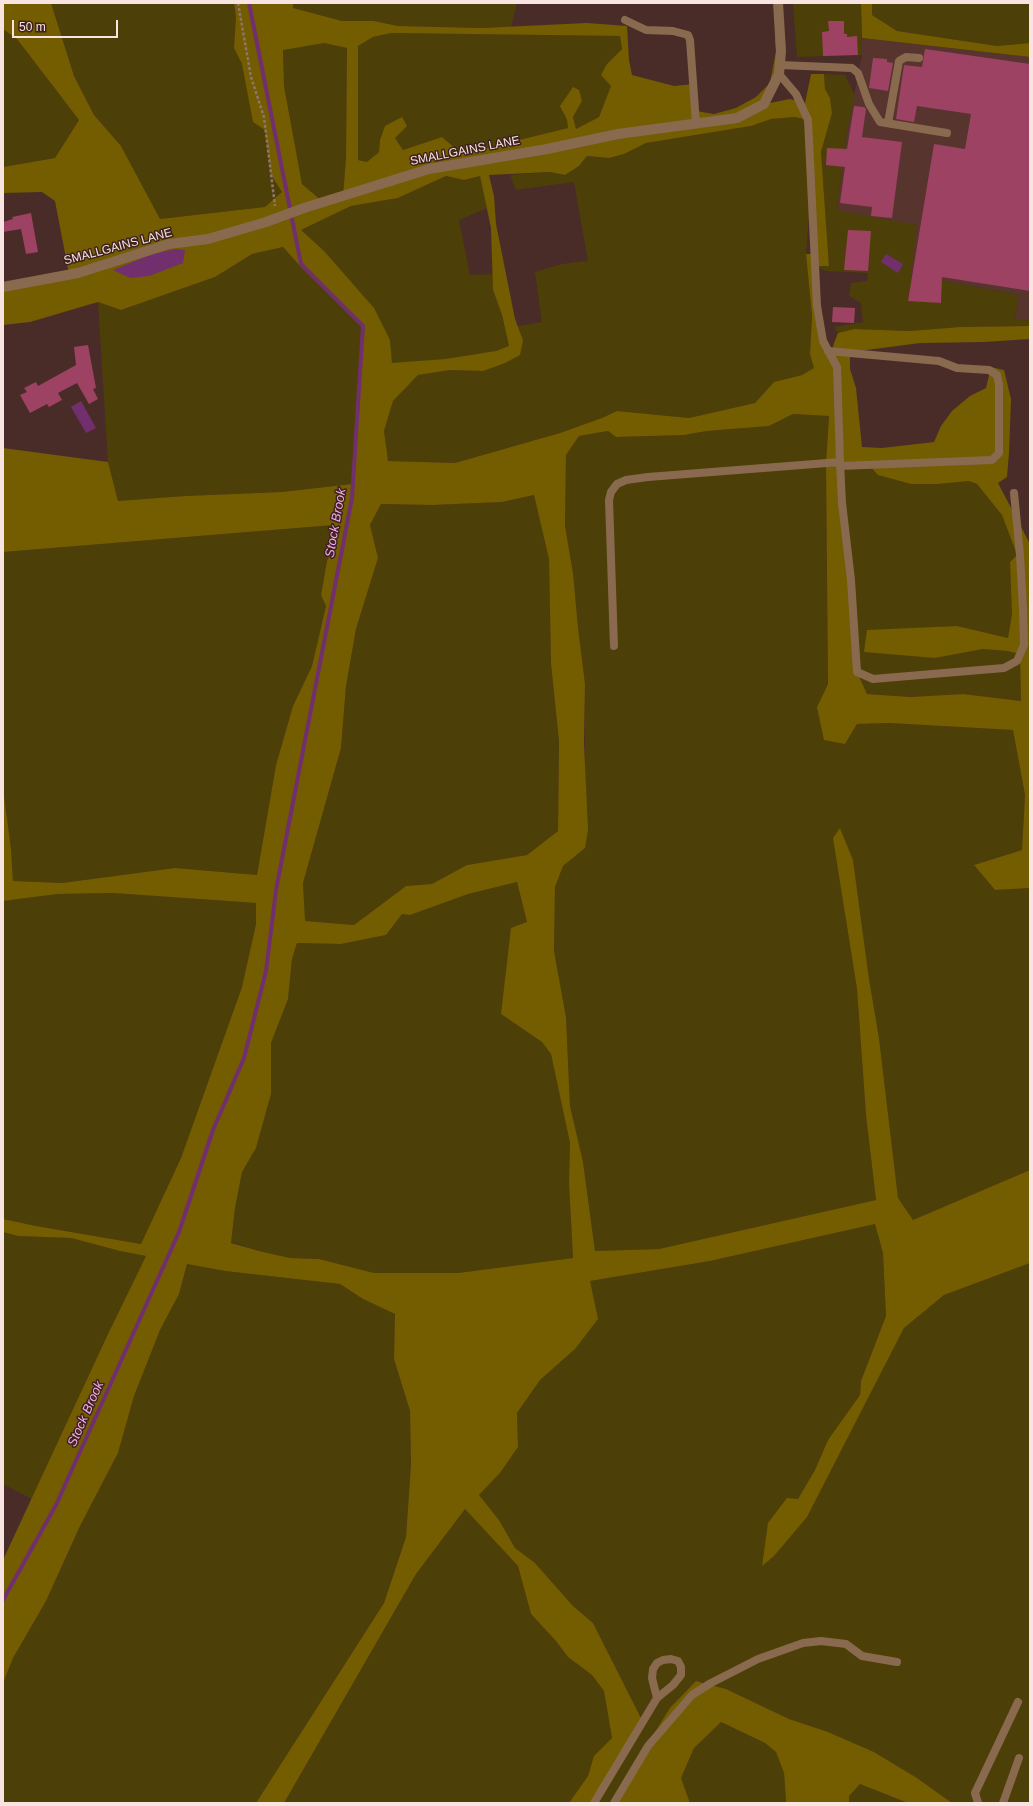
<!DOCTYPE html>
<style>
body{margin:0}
#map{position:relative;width:1033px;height:1806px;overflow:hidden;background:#492c27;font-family:Arial,sans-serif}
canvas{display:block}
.frame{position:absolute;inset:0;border:4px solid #f8e4e0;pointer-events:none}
.scale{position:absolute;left:12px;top:20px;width:106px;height:18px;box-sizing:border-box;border:2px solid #f8e4e0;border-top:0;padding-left:5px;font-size:12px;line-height:14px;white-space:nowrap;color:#f8e4e0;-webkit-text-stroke:3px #3e221d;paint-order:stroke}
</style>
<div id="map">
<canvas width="1033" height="1806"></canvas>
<div class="frame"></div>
<div class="scale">50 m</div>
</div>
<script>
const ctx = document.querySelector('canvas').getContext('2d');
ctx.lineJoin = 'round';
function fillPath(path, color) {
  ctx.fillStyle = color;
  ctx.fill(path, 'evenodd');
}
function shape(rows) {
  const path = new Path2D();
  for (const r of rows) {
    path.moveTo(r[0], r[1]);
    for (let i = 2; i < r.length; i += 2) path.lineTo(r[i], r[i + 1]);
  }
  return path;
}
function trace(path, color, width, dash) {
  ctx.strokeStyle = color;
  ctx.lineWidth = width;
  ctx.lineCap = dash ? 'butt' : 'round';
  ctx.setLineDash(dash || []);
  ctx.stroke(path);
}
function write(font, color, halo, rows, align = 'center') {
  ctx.font = font + ' Arial,sans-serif';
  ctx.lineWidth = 3;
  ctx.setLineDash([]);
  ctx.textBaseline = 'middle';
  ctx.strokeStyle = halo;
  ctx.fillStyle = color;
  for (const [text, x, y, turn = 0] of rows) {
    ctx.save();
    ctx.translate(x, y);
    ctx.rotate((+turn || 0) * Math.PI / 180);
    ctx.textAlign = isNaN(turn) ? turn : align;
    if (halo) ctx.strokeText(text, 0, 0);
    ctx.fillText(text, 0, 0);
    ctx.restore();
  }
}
fillPath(shape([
 [862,38,1030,57,1030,319,1015,319,1019,295,911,275,837,210,847,131,862,55]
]), '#57342d');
fillPath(shape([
 [51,3,234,3,236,17,234,48,242,64,265,130,271,175,283,192,265,207,160,219,121,146,94,115,74,76],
 [293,3,517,3,511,27,482,28,398,26,374,21,342,21,292,8],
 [793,3,861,3,862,55,797,57],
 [872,3,1030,3,1030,43,997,46,897,31,872,15],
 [3,29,17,39,79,120,55,158,3,167],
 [391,33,620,36,622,49,607,64,611,86,599,117,576,129,573,117,582,101,563,114,567,120,568,128,478,150,456,149,442,137,403,150,395,138,380,140,379,152,367,163,357,160,358,46,373,37],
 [324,43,347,48,346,158,343,196,323,202,302,184,284,86,283,49],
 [824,74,845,75,855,96,847,131,837,210,917,225,911,275,1019,295,1015,319,1030,319,1030,326,960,327,910,331,854,329,838,333,834,327,863,322,861,303,849,296,851,283,867,281,868,273,826,271,814,266,829,266,821,152,832,113,830,98,825,89],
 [795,117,808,120,811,189,806,254,812,316,810,354,815,368,802,375,774,382,755,403,689,418,617,411,602,418,560,433,455,463,387,461,384,431,393,401,418,375,450,370,483,371,523,340,518,326,542,322,535,272,562,264,588,261,574,182,516,190,510,175,550,172,565,175,579,166,587,156,609,158,624,154,646,143,751,126,771,119],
 [446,176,464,180,480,176,487,208,459,220,470,275,493,274,493,290,502,315,509,346,496,351,445,359,392,364,390,340,301,230,351,206,398,198],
 [283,247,300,266,363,326,353,484,282,492,185,496,118,501,108,462,98,302,121,310,215,277,252,254],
 [793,414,829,416,826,463,828,684,817,707,845,744,857,724,889,723,1013,730,1025,795,1022,850,974,865,995,890,1030,888,1030,1170,913,1220,898,1198,879,1038,869,979,853,860,840,828,846,919,857,989,866,1115,876,1200,659,1249,595,1251,583,1162,570,1106,566,1017,554,951,555,887,563,866,585,848,585,684,578,627,573,573,565,526,566,455,579,436,608,431,616,437,684,435,707,431,769,426],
 [869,465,938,484,969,481,977,484,1002,515,1017,556,1010,562,1012,614,1008,638,957,626,867,631,935,658,983,649,1007,651,1020,654,1021,701,963,694,910,697,867,694,857,672,840,466],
 [534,495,549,559,551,664,559,741,558,831,527,855,467,865,432,884,406,886,354,925,304,921,303,883,341,748,346,686,356,629,378,558,370,525,381,504,433,505,502,502],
 [334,525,334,546,327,561,321,595,326,606,312,666,293,706,276,765,257,875,175,868,62,883,13,881,11,849,3,788,3,552],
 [517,882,527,923,501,1014,542,1042,551,1054,570,1143,569,1183,573,1258,458,1273,374,1273,319,1259,290,1258,263,1252,231,1242,235,1208,242,1172,256,1148,271,1094,271,1043,288,999,292,959,297,943,341,944,386,935,402,914,468,894],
 [113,893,256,903,256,924,242,987,181,1158,141,1244,36,1226,3,1219,3,901,58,894],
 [875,1224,883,1253,886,1316,861,1381,860,1395,828,1440,815,1470,798,1500,765,1546,762,1565,807,1517,904,1328,944,1295,1030,1263,1030,1803,952,1803,917,1778,874,1752,828,1732,789,1719,726,1689,696,1681,618,1803,594,1803,643,1722,593,1623,573,1606,535,1563,515,1548,499,1520,479,1495,500,1473,518,1447,517,1413,540,1380,575,1349,590,1281,710,1261],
 [3,1232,18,1236,71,1238,120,1251,146,1256,108,1334,32,1499,3,1484],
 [187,1264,225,1271,340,1284,363,1299,395,1314,394,1359,410,1411,411,1464,406,1537,384,1603,256,1803,3,1803,3,1683,13,1658,46,1601,80,1526,118,1453,134,1396,160,1330,179,1294],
 [465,1509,518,1566,531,1614,556,1641,568,1657,592,1675,604,1691,612,1738,595,1755,588,1776,569,1803,284,1803,416,1574],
 [720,1722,765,1743,776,1752,784,1773,786,1801,787,1803,690,1803,681,1778,694,1748],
 [860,1784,908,1803,849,1803,849,1796]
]), '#4d3f08');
fillPath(shape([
 [3,3,51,3,74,76,94,115,121,146,160,219,265,207,282,192,271,175,265,130,253,122,242,64,234,48,236,17,234,3,293,3,293,8,342,21,374,21,398,26,482,28,587,23,627,26,629,60,632,75,674,86,694,84,696,111,714,114,736,108,756,97,770,83,776,51,775,38,780,38,781,51,765,104,790,99,801,102,804,108,811,74,824,74,825,89,830,98,832,113,821,152,829,266,815,266,821,331,832,351,834,343,838,333,854,329,910,331,960,327,1030,326,1030,339,984,342,920,343,859,351,850,353,850,369,856,388,862,447,882,448,934,442,941,426,952,411,970,396,986,388,991,367,1004,370,1011,399,1009,453,1007,477,998,483,1030,544,1030,888,995,890,974,865,1022,850,1025,795,1013,730,889,723,857,724,845,744,824,740,817,707,828,684,826,463,829,416,793,414,769,426,707,431,684,435,616,437,608,431,579,436,566,455,565,526,573,573,578,627,585,684,584,743,588,830,585,848,563,866,555,887,554,951,566,1017,570,1106,583,1162,595,1251,659,1249,876,1200,866,1115,857,989,833,838,840,828,853,860,869,979,879,1038,898,1198,913,1220,1030,1170,1030,1263,944,1295,904,1328,807,1517,774,1556,762,1566,768,1523,787,1498,798,1499,815,1470,828,1440,860,1395,861,1381,886,1316,883,1253,875,1224,710,1261,590,1281,598,1319,575,1349,540,1380,517,1413,518,1447,500,1473,479,1495,499,1520,515,1548,535,1563,573,1606,593,1623,643,1722,594,1803,569,1803,588,1776,594,1756,612,1738,604,1691,592,1675,568,1657,556,1641,531,1614,518,1566,465,1509,416,1574,284,1803,256,1803,384,1603,406,1537,411,1464,410,1411,394,1359,395,1314,363,1299,340,1284,225,1271,187,1264,179,1294,160,1330,134,1396,118,1453,80,1526,46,1601,13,1658,3,1683,3,1560,108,1334,146,1256,120,1251,71,1238,18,1236,3,1232,3,1219,36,1226,141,1244,181,1158,242,987,256,924,256,903,113,893,58,894,3,901,3,788,11,849,13,881,62,883,175,868,257,875,276,765,293,706,312,666,326,606,321,595,327,561,334,546,334,525,3,552,3,448,108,462,118,501,185,496,282,492,352,484,363,327,300,266,283,247,252,254,215,277,121,310,98,302,30,322,3,325,3,287,69,274,55,201,42,192,3,193,3,167,55,158,79,120,17,39,3,29],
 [391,33,620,36,622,49,607,64,601,75,611,86,599,117,576,129,573,117,582,101,579,90,573,87,560,106,567,120,568,128,478,150,456,149,442,137,403,150,395,138,407,126,402,117,385,126,380,140,379,152,367,162,358,160,358,46,373,37],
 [324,43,347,48,346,158,343,196,323,202,302,184,284,86,283,50],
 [795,117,808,120,814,254,806,254,812,316,810,354,814,368,802,375,774,382,755,403,689,418,617,411,602,418,560,433,455,463,388,461,384,431,393,401,418,375,450,370,483,371,505,363,520,355,523,340,515,319,496,224,494,196,489,175,550,172,565,175,579,166,587,156,609,158,624,154,646,143,751,126,771,119],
 [446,176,464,180,480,176,491,228,493,290,502,315,509,346,496,351,445,359,392,363,390,340,374,308,324,251,301,230,351,206,398,198],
 [869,465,878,475,911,484,938,484,969,481,977,484,1002,515,1017,555,1010,562,1012,614,1008,638,957,626,867,630,864,652,935,658,983,649,1007,651,1020,654,1021,701,963,694,910,697,867,694,857,672,840,466],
 [534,495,549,559,551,664,559,741,558,831,527,855,467,865,432,884,406,886,354,925,305,921,303,883,341,748,346,686,356,629,378,558,370,525,381,504,433,505,502,502],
 [517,882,527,922,511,928,501,1014,542,1042,551,1054,570,1143,569,1183,573,1258,458,1273,374,1273,319,1259,290,1258,263,1252,231,1243,235,1208,242,1172,256,1148,271,1094,271,1043,288,999,292,959,297,943,341,944,386,935,402,914,410,915,468,894],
 [861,3,872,3,872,15,897,31,997,46,1030,43,1030,57,862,38],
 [696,1681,726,1689,789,1719,828,1732,874,1752,917,1778,952,1803,908,1803,860,1784,849,1796,849,1803,787,1803,786,1801,784,1773,776,1752,765,1743,721,1722,694,1748,681,1778,690,1803,618,1803,655,1732,670,1708]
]), '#735d00');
fillPath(shape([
 [176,249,185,250,183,263,149,276,130,278,113,270,152,254],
 [886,254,903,264,898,273,881,262],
 [81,401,96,428,86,433,71,407]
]), '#712f6e');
trace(shape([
 [3,1600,56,1505,179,1232,213,1130,244,1058,266,971,276,890,352,498,363,326,301,264,249,3]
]), '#712f6e', 4);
fillPath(shape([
 [828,21,844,21,844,34,847,34,847,37,857,36,858,55,823,56,822,32,829,31],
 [925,49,1030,64,1030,291,942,277,941,303,908,301,934,144,965,149,971,114,917,106,914,122,896,119,904,65,922,67],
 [873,58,887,59,887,62,893,63,888,91,869,88],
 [854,106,864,107,866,109,862,137,902,142,892,218,871,216,872,207,840,203,845,167,826,165,827,148,847,149],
 [31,213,38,252,26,254,21,229,3,232,3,222,13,219,12,217],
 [848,230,871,231,868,271,844,270],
 [833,307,855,308,854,323,832,322],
 [88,345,96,388,93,389,98,399,89,404,77,383,58,393,62,400,49,407,47,404,30,413,20,395,27,392,24,388,36,382,38,386,76,365,74,347]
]), '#9d4263');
trace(shape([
 [238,3,251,77,264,117,275,206]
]), '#8e7470', 2.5, [3, 2]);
trace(shape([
 [625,20,646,30,673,31,688,35,690,40,696,124],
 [780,65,852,68,858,73,869,104,880,122,947,133],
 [888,123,899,61,906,57,919,58],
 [828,351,939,361,957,368,989,370,997,375,999,384,999,453,992,460,840,466],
 [840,462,842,503,851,580,857,672,873,679,1004,668,1017,661,1024,645,1023,609,1020,555,1014,493],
 [614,646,609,500,611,492,617,484,626,480,648,477,840,462,837,367,823,341,817,306,808,120,796,94,779,74],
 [594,1803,657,1698,673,1685,681,1675,681,1667,678,1661,671,1659,663,1660,657,1663,653,1669,652,1678,657,1698],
 [614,1803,648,1746,692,1695,711,1683,758,1659,803,1643,821,1641,846,1644,862,1656,897,1662],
 [978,1803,975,1793,1018,1702],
 [1003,1803,1019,1758]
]), '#896a4f', 8);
trace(shape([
 [3,287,78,273,169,244,208,239,266,222,304,208,429,169,547,149,618,134,737,118,764,104,779,74,781,51,778,3]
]), '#896a4f', 10);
write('12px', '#f8e4e0', '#3e221d', [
 ["SMALLGAINS LANE",465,151,-11],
 ["SMALLGAINS LANE",118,247,-15]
]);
write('italic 13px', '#f6abf0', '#3e221d', [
 ["Stock Brook",336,523,-80],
 ["Stock Brook",86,1414,-66]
]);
</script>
